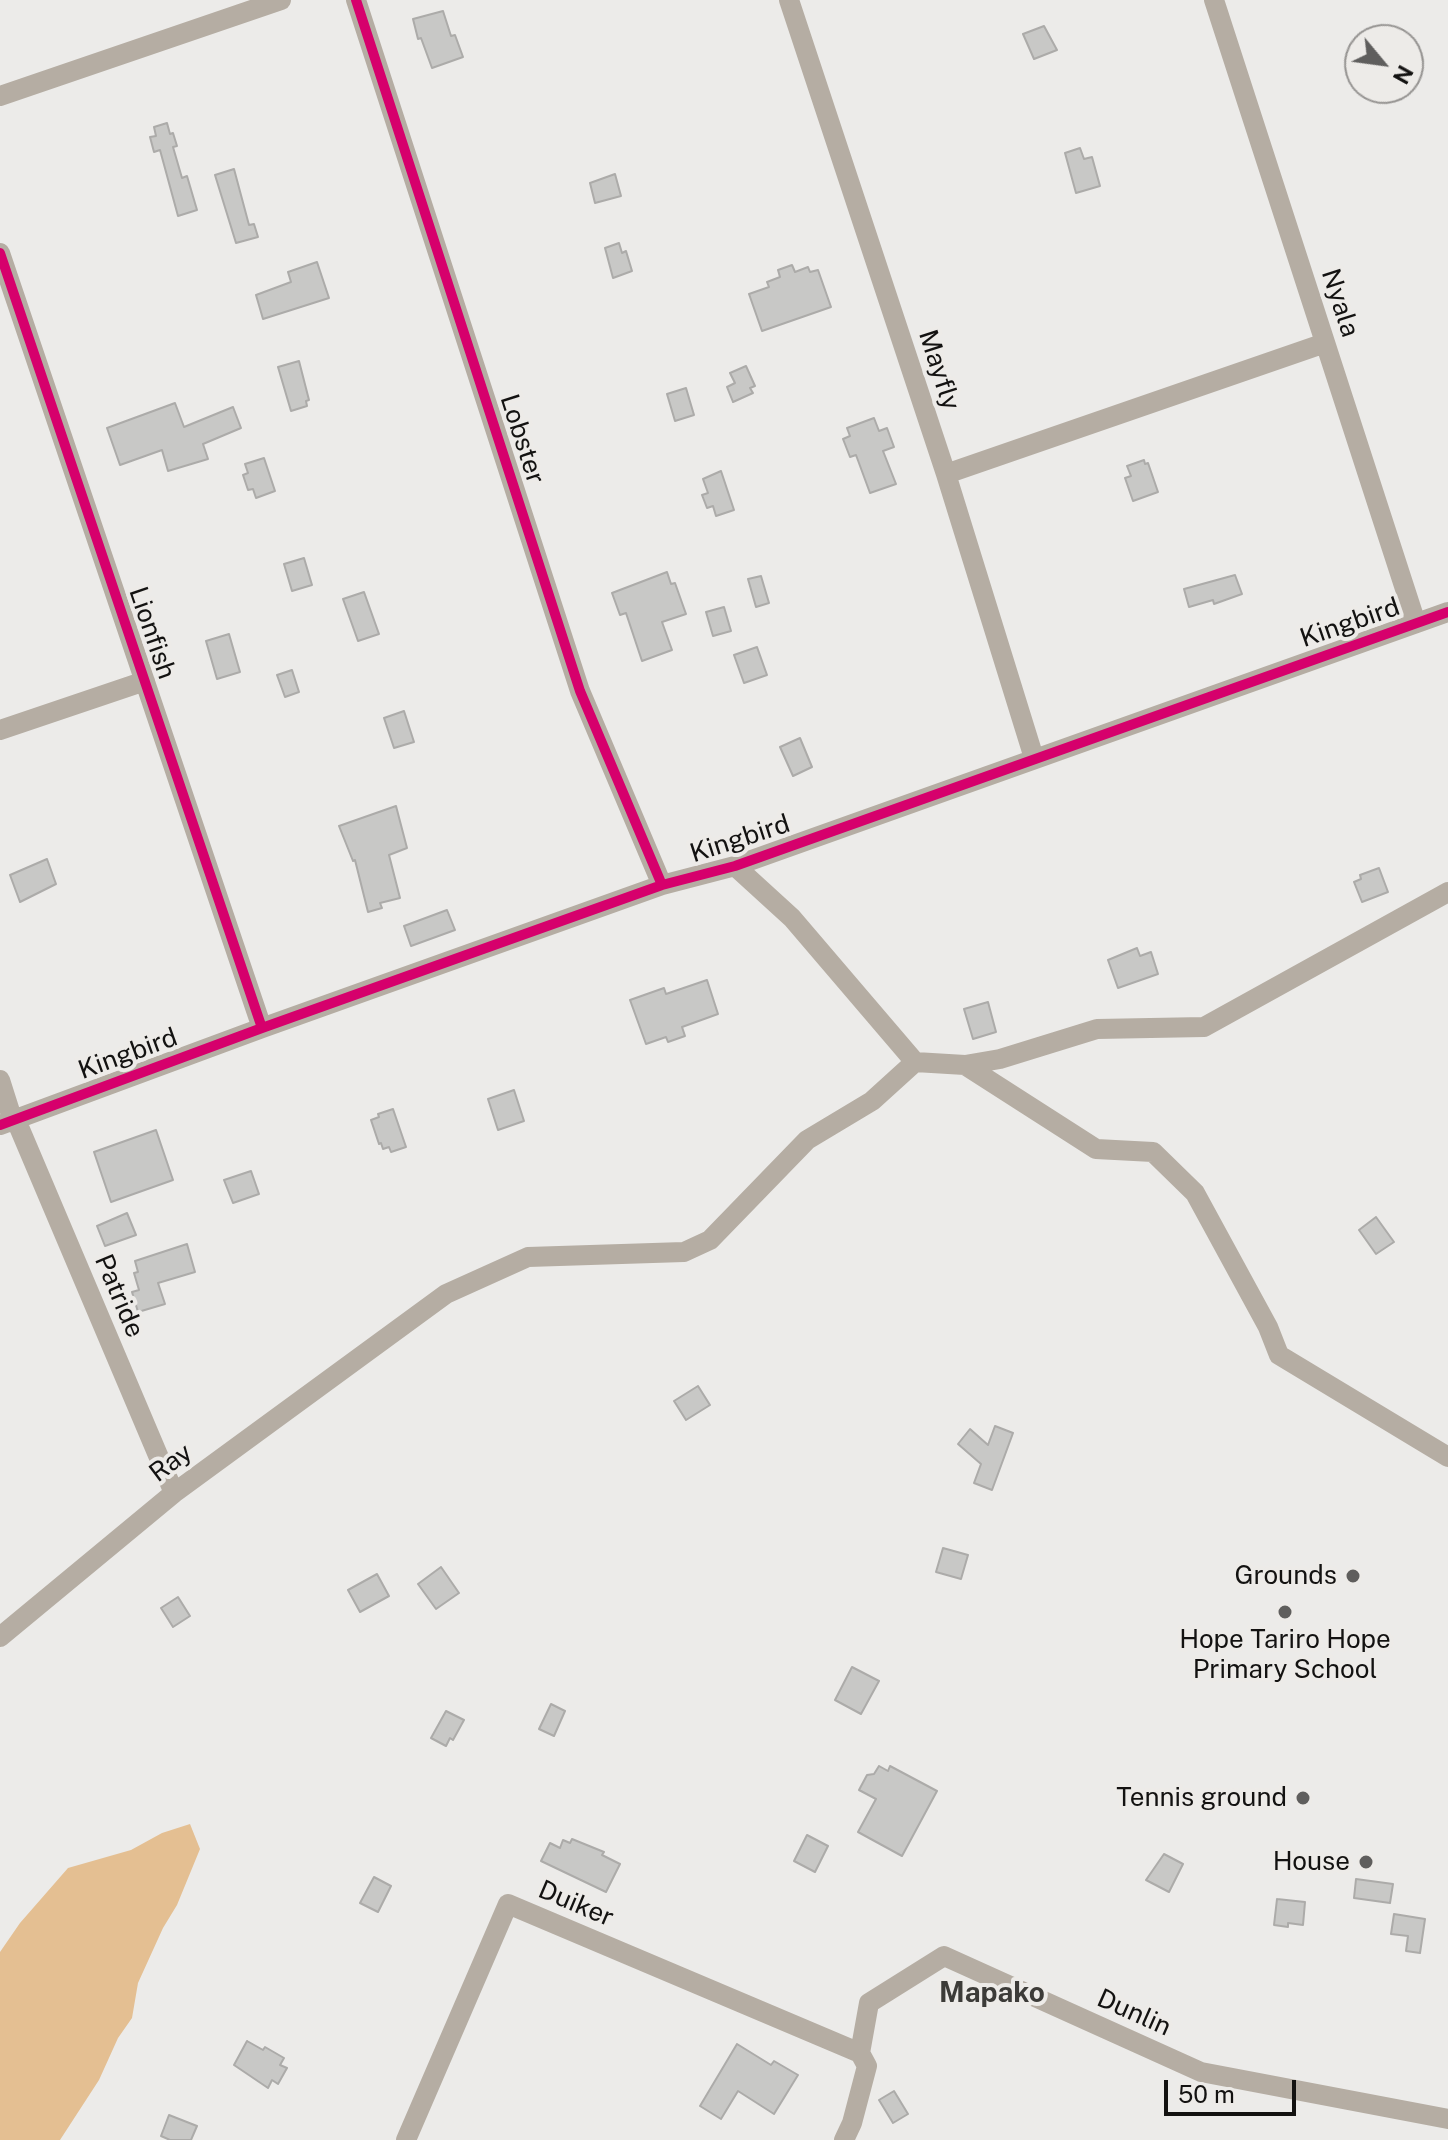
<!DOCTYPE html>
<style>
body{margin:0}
#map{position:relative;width:1448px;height:2140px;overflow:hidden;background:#ecebe9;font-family:"Public Sans",sans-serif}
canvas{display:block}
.north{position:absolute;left:1344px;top:24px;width:80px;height:80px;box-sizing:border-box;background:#edebe8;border:2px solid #969492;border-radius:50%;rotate:119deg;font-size:22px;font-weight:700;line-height:32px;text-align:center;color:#131211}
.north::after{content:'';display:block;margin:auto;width:28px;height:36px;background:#5f5e5d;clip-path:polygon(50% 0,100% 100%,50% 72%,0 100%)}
.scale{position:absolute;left:1164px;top:2080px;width:132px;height:36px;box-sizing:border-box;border:4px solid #131211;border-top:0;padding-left:10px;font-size:24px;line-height:28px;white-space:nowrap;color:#131211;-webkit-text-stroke:6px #edebe8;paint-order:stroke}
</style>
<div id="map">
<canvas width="1448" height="2140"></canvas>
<div class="north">N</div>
<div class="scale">50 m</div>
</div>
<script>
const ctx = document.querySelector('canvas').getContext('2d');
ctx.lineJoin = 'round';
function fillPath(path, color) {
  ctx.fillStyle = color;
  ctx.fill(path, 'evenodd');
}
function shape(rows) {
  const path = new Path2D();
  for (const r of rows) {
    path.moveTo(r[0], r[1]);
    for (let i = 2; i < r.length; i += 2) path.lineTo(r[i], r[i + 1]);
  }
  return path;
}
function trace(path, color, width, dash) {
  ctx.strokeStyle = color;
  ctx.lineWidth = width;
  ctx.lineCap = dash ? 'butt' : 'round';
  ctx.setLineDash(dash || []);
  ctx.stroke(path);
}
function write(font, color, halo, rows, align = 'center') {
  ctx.font = font + ' "Public Sans",sans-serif';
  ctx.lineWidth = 8;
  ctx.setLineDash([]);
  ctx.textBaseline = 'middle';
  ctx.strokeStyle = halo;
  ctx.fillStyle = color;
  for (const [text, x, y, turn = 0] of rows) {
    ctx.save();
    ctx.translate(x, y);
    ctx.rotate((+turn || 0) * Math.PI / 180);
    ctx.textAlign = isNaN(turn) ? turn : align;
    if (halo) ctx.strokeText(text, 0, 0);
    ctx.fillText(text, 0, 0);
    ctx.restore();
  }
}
fillPath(shape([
 [190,1824,200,1849,177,1905,163,1928,138,1983,132,2018,118,2038,99,2080,60,2140,0,2140,0,1952,20,1923,68,1868,131,1850,162,1833]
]), '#e4bf92');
const building = shape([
 [443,11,451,36,455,35,463,57,432,68,421,38,418,39,413,19,443,11],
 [1044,26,1057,50,1034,59,1023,34,1044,26],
 [167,123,170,134,173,133,177,146,173,147,182,178,187,176,197,210,178,216,160,150,154,152,150,137,156,136,154,127,167,123],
 [1080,148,1084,159,1092,157,1100,186,1076,193,1065,153,1080,148],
 [234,169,249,225,254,224,258,237,236,243,215,175,234,169],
 [615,174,621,196,595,203,590,183,615,174],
 [619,243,622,253,626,251,632,271,613,278,605,248,619,243],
 [317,262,329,298,263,319,256,295,291,282,288,272,317,262],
 [792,265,795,272,808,267,810,272,818,270,831,307,762,331,749,294,769,287,767,282,780,277,778,270,792,265],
 [299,361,309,400,306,401,307,406,291,411,278,367,299,361],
 [746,366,755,386,750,388,753,393,733,402,727,387,735,383,730,373,746,366],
 [686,388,694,415,675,421,667,394,686,388],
 [175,403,184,427,233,407,241,428,203,444,208,459,168,471,162,450,120,465,107,428,175,403],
 [874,418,879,431,887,428,894,447,883,451,896,484,870,493,856,455,850,457,843,439,850,436,847,428,874,418],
 [264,458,275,491,256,498,253,489,248,490,243,475,248,473,245,464,264,458],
 [1144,460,1145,464,1148,463,1158,492,1133,501,1125,478,1131,476,1127,466,1144,460],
 [721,471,734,510,716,516,713,506,707,508,702,495,708,493,703,479,721,471],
 [304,558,312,585,292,591,284,564,304,558],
 [667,572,671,584,675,583,686,614,662,622,672,650,642,661,626,613,620,615,612,593,667,572],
 [1235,575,1242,594,1214,604,1213,600,1189,607,1184,589,1235,575],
 [761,576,769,603,756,607,748,579,761,576],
 [364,592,379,634,358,641,343,599,364,592],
 [724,607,731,631,713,636,706,612,724,607],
 [229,634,240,672,217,679,206,641,229,634],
 [757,647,767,675,744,683,734,655,757,647],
 [292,670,299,692,285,697,277,675,292,670],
 [404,711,414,742,394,748,384,718,404,711],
 [800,738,812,767,793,776,780,747,800,738],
 [396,806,407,848,389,855,400,898,380,903,382,908,368,912,355,860,353,861,339,826,396,806],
 [47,859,56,884,20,902,10,875,47,859],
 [1379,868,1388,892,1362,902,1354,882,1361,879,1360,875,1379,868],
 [447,910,455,930,411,946,404,926,447,910],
 [1137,948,1140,956,1151,952,1158,974,1118,988,1108,960,1137,948],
 [707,980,718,1014,682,1027,685,1036,668,1042,666,1037,646,1044,630,1000,664,988,666,994,707,980],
 [988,1002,996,1032,973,1039,964,1009,988,1002],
 [514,1090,524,1121,498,1130,488,1099,514,1090],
 [393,1109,406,1147,391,1152,389,1147,383,1149,381,1143,379,1144,371,1120,379,1117,378,1114,393,1109],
 [156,1130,173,1180,111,1202,94,1152,156,1130],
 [251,1171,259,1194,233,1203,224,1180,251,1171],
 [127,1213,136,1235,105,1246,97,1226,127,1213],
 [1376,1217,1394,1242,1376,1254,1359,1230,1376,1217],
 [187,1244,195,1272,158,1283,165,1304,138,1312,132,1292,139,1290,134,1273,138,1272,135,1261,187,1244],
 [698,1386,710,1405,686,1420,674,1401,698,1386],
 [995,1426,1013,1433,992,1490,974,1483,981,1464,958,1444,970,1429,988,1445,995,1426],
 [943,1548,968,1555,961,1579,936,1572,943,1548],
 [441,1567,459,1593,436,1609,418,1584,441,1567],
 [377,1574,389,1596,360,1612,348,1590,377,1574],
 [178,1597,190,1616,173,1627,161,1608,178,1597],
 [852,1667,879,1681,861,1714,835,1700,852,1667],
 [551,1704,565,1711,554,1736,539,1729,551,1704],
 [446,1711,464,1720,453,1740,450,1738,446,1746,431,1738,446,1711],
 [879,1766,888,1771,890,1766,937,1791,902,1856,858,1832,876,1799,859,1790,867,1775,874,1774,879,1766],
 [807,1835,828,1846,815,1872,794,1861,807,1835],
 [572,1839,604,1852,602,1855,620,1864,606,1892,541,1861,550,1843,560,1848,563,1840,570,1843,572,1839],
 [1164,1854,1183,1864,1169,1892,1146,1880,1164,1854],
 [374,1877,391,1886,378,1912,360,1903,374,1877],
 [1356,1879,1393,1884,1390,1903,1354,1898,1356,1879],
 [1277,1899,1305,1902,1303,1925,1288,1923,1288,1927,1274,1925,1277,1899],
 [1394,1914,1425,1919,1420,1953,1406,1951,1408,1936,1391,1934,1394,1914],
 [247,2041,263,2050,265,2047,284,2058,280,2065,287,2068,278,2084,272,2080,268,2088,234,2065,247,2041],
 [737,2044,771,2065,774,2061,798,2075,774,2114,738,2091,721,2119,700,2106,737,2044],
 [894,2091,908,2114,893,2123,879,2100,894,2091],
 [169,2115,197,2126,191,2140,170,2140,161,2136,169,2115]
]);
fillPath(building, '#c8c8c6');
trace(building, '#acaba9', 2);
trace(shape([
 [356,0,580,691,662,885],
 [789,0,946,474,1034,758],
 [1214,0,1416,623],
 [0,96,281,0],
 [0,253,262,1028],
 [946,474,1325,343],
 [0,730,145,681],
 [735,866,792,918,915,1062,965,1065,1096,1149,1153,1152,1195,1193,1268,1327,1279,1355,1448,1457],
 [965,1065,1000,1059,1097,1029,1204,1027,1448,892],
 [0,1080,13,1121],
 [16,1120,174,1493],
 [0,1125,262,1028,662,885,735,866,1448,612],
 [0,1637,174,1493,446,1294,528,1257,684,1252,710,1240,807,1140,872,1101,915,1062],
 [860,2053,869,2003,944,1956,1201,2072,1448,2119],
 [406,2140,508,1904,860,2053],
 [844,2140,852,2123,867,2066,860,2053]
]), '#b5ada3', 20);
trace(shape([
 [356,0,580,691,662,885],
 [0,253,262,1028],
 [0,1125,262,1028,662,885,735,866,1448,612]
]), '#d6006c', 10);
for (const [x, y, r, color] of [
 [1353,1576,8,"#5f5e5d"],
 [1285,1612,8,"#5f5e5d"],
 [1303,1798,8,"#5f5e5d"],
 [1366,1862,8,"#5f5e5d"]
]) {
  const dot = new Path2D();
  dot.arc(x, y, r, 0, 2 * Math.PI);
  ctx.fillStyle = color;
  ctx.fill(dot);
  trace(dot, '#edebe8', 3);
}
write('26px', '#131211', '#edebe8', [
 ["Nyala",1340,303,72],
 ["Mayfly",939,370,72],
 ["Lobster",522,439,72],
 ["Kingbird",1350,623,-19],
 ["Lionfish",152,633,71],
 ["Kingbird",740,839,-18],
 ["Kingbird",128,1054,-20],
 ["Patride",119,1296,67],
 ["Ray",171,1463,-37],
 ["Duiker",576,1904,23],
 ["Dunlin",1134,2013,24]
]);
write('26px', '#131211', '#edebe8', [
 ["Grounds",1337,1576],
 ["Hope Tariro Hope",1285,1640,"center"],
 ["Primary School",1285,1670,"center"],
 ["Tennis ground",1287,1798],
 ["House",1350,1862]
], 'right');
write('bold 28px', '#3c3b38', '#edebe8', [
 ["Mapako",992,1993]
]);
</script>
